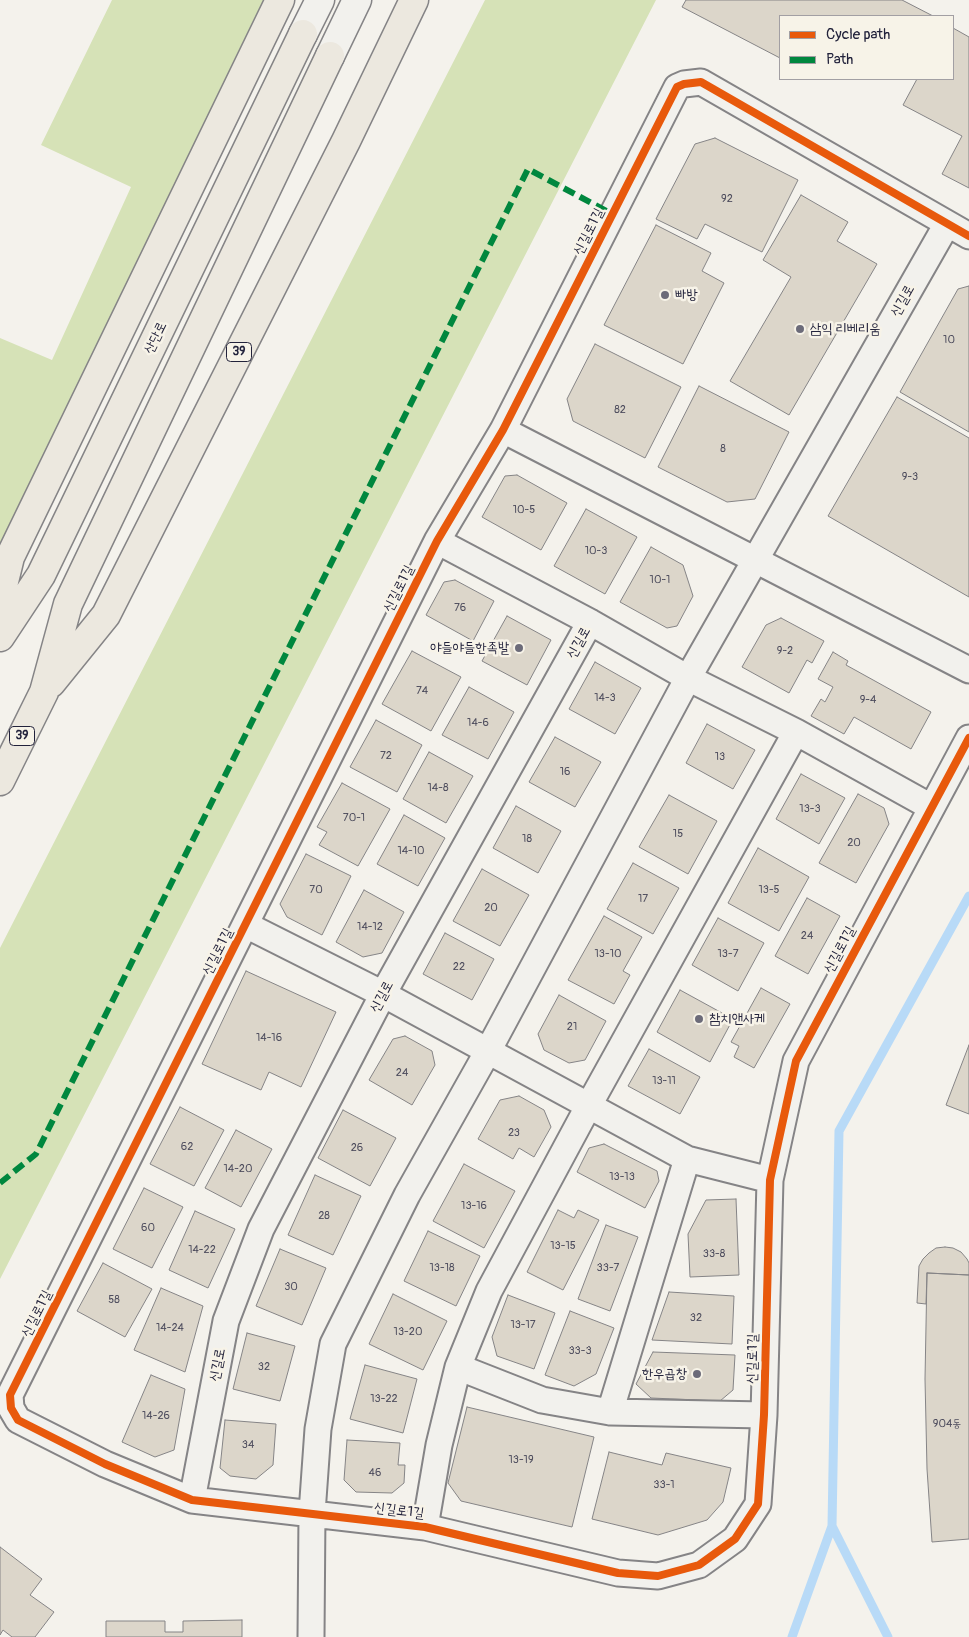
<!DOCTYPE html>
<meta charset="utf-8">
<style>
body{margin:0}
#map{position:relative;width:969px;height:1637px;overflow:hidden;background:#f4f2ec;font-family:Pangolin,sans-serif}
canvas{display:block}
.legend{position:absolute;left:779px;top:15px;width:175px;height:65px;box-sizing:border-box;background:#f7f3e8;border:1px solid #a29fa3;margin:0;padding:6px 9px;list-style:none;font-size:15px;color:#22223b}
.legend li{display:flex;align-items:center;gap:10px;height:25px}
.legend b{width:25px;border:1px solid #a29fa3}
</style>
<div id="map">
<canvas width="969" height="1637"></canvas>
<ul class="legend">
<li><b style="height:6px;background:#e8590c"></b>Cycle path</li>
<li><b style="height:6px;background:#00873e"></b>Path</li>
</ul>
</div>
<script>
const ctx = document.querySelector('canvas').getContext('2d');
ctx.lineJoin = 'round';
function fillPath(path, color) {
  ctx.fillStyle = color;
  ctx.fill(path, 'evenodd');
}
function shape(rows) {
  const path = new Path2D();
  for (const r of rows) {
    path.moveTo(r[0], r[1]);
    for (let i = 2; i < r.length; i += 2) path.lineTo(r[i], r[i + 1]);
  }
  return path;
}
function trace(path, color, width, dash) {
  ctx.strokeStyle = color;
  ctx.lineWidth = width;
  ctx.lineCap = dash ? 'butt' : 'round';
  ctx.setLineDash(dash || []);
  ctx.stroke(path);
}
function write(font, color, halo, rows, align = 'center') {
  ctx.font = font + ' Pangolin,"Poor Story",sans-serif';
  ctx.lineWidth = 5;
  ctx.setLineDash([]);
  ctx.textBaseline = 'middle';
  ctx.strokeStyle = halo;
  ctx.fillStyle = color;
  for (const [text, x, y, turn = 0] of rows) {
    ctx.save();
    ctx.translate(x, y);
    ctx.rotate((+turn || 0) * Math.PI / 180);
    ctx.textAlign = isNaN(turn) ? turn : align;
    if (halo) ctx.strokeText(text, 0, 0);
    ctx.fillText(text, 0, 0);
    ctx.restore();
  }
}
fillPath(shape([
 [112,0,270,0,0,567,0,338,52,360,131,187,41,145],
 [485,0,656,0,0,1279,0,948]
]), '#d6e2b7');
trace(shape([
 [832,1526,888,1637],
 [792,1637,832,1526,839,1131,969,896]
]), '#b8daf7', 9);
const building = shape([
 [686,0,902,0,933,16,780,16,780,58,682,7,686,0],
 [953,28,969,37,969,188,942,174,962,136,903,105,917,79,953,79,953,28],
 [715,138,798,180,762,252,705,224,697,239,656,219,695,144,715,138],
 [801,195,848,222,837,241,877,264,789,415,730,381,791,277,763,260,801,195],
 [656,225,711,253,702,271,724,283,683,364,604,325,656,225],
 [969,286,969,432,900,392,958,289,969,286],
 [595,344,681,387,645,458,573,421,567,399,595,344],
 [699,386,789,432,755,499,727,502,658,467,699,386],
 [897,397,969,438,969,597,828,516,897,397],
 [517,475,567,503,541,550,482,517,505,476,517,475],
 [586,509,637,537,605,594,554,566,586,509],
 [651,547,683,565,693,596,677,626,667,628,620,602,651,547],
 [455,580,494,601,473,641,426,615,444,582,455,580],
 [507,616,551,640,527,685,482,661,507,616],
 [781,618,824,641,812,663,807,660,789,693,742,667,766,625,781,618],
 [412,651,461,677,431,731,382,704,412,651],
 [833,652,848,661,846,665,931,712,911,749,854,717,844,734,811,716,821,699,825,702,833,687,818,679,833,652],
 [595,662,641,688,615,734,569,709,595,662],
 [469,687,514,712,488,759,442,735,469,687],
 [376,720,422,745,397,792,350,767,376,720],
 [707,724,755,750,733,789,686,763,707,724],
 [555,737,601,762,575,807,529,782,555,737],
 [429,752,473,776,446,823,403,799,429,752],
 [801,774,845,798,819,844,776,819,801,774],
 [342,783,390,809,358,866,319,845,327,832,317,827,342,783],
 [858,794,884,808,889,824,856,883,819,863,858,794],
 [669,795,717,821,688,874,639,847,669,795],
 [516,806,561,831,538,873,493,848,516,806],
 [404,815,445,838,418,886,377,864,404,815],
 [758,848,809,877,779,931,728,903,758,848],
 [306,854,351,876,322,935,287,917,280,904,306,854],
 [633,863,679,888,653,934,607,909,633,863],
 [482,869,529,895,500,946,453,921,482,869],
 [364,890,404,912,382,953,363,957,336,942,364,890],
 [807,898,840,916,808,974,775,956,807,898],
 [604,916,642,937,623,971,630,975,614,1004,568,980,604,916],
 [718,918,764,943,738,991,692,965,718,918],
 [445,933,494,959,472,1000,423,974,445,933],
 [246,971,336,1012,301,1087,269,1072,261,1090,202,1064,246,971],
 [761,988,790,1004,754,1068,734,1057,739,1046,731,1042,761,988],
 [680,990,733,1019,710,1062,657,1032,680,990],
 [559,995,606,1021,585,1060,569,1063,544,1050,538,1034,559,995],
 [405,1036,432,1051,435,1065,412,1105,369,1080,393,1039,405,1036],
 [969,1045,969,1114,946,1105,969,1045],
 [649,1049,700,1077,680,1114,628,1086,649,1049],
 [519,1096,544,1110,551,1127,534,1157,519,1148,513,1159,478,1139,500,1100,519,1096],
 [180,1107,224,1130,194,1186,150,1164,180,1107],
 [343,1110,396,1138,370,1186,318,1158,343,1110],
 [236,1130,272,1149,241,1207,205,1188,236,1130],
 [604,1144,657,1171,659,1181,645,1208,577,1172,589,1148,604,1144],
 [464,1164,515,1191,484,1248,433,1221,464,1164],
 [315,1175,361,1196,333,1255,288,1235,315,1175],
 [144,1188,183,1207,152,1268,113,1249,144,1188],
 [736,1199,739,1275,690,1277,688,1234,706,1200,736,1199],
 [558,1210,574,1218,578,1210,599,1220,563,1290,527,1272,558,1210],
 [195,1211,235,1229,208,1288,169,1270,195,1211],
 [606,1225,638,1237,610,1311,578,1299,606,1225],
 [428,1231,480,1256,456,1306,404,1281,428,1231],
 [945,1247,953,1248,961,1252,967,1259,969,1263,969,1275,927,1273,926,1304,917,1303,919,1266,923,1259,929,1253,936,1248,945,1247],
 [280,1249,326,1268,302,1325,256,1306,280,1249],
 [103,1263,152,1289,125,1337,77,1311,103,1263],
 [927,1273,969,1275,969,1539,932,1542,927,1469,925,1379,927,1273],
 [161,1288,203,1306,185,1372,134,1350,161,1288],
 [669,1292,734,1296,732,1344,652,1340,669,1292],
 [393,1294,447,1321,423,1370,369,1344,393,1294],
 [508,1295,555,1313,534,1369,497,1356,492,1337,508,1295],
 [570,1311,614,1328,596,1374,574,1386,545,1375,570,1311],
 [247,1333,295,1346,280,1401,233,1389,247,1333],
 [653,1352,735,1355,733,1390,720,1401,651,1398,636,1384,653,1352],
 [365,1365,417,1379,403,1433,350,1419,365,1365],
 [151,1375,185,1389,174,1450,155,1457,122,1442,151,1375],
 [467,1407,594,1437,572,1527,461,1501,448,1483,467,1407],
 [225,1420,276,1424,273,1465,256,1479,230,1476,220,1468,225,1420],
 [347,1440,400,1443,398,1465,405,1465,404,1483,392,1493,356,1492,344,1480,347,1440],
 [609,1452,662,1465,666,1453,731,1468,723,1502,707,1520,658,1535,592,1519,609,1452],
 [0,1547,42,1579,30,1595,54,1612,35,1637,12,1637,3,1630,0,1635,0,1547],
 [242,1620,242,1637,106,1637,106,1621,165,1621,165,1632,183,1632,183,1621,242,1620]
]);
fillPath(building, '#dcd6ca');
trace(building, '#858486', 1);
const minor = shape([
 [969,236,701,82,684,84,677,87,503,430,437,541,10,1395,11,1408,18,1420,105,1464,192,1500,425,1527,618,1573,658,1576,699,1565,735,1539,758,1504,764,1415,770,1180,796,1061,969,738],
 [503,430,969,670],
 [437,541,590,622,688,678,796,732,931,807],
 [246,925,383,994,687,1159,770,1180],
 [458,1367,542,1400,610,1412,764,1415],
 [610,1412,687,1159],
 [192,1500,226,1321,261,1229,383,994,590,622],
 [425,1527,439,1445,458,1367,489,1291,589,1105,796,732],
 [311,1637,312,1513,318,1429,333,1344,407,1195,488,1051,688,678,947,224]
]);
const secondary = shape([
 [303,34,320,0],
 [330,56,357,0]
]);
const primary = shape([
 [0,598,10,557,280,0],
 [0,637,41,575,303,34],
 [51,683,106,615,346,141,414,0],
 [0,781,44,692,68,604,330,56]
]);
trace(minor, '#858486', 29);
trace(secondary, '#858486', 31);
trace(primary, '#858486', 31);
trace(minor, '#f2f1ed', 25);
trace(secondary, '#f2f1ed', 28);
trace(primary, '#ece8df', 28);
trace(shape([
 [0,1183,36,1154,528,169,612,214]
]), '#00873e', 6, [12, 6]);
trace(shape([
 [969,236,701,82,684,84,677,87,503,430,437,541,10,1395,11,1408,18,1420,105,1464,192,1500,425,1527,618,1573,658,1576,699,1565,735,1539,758,1504,764,1415,770,1180,796,1061,969,738]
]), '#e8590c', 8);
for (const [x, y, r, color] of [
 [665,295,5,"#6c6b79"],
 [800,329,5,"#6c6b79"],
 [519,648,5,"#6c6b79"],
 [699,1019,5,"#6c6b79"],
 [697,1374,5,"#6c6b79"]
]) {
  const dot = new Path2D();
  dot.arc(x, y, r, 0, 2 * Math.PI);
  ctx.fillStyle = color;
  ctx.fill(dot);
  trace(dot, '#f7f3e8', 2);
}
write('11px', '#504f5f', null, [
 ["92",727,199],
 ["10",949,340],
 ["82",620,410],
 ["8",723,449],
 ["9-3",910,477],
 ["10-5",524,510],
 ["10-3",596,551],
 ["10-1",660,580],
 ["76",460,608],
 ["9-2",785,651],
 ["74",422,691],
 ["14-3",605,698],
 ["9-4",868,700],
 ["14-6",478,723],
 ["72",386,756],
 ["13",720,757],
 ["16",565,772],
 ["14-8",438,788],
 ["13-3",810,809],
 ["70-1",354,818],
 ["15",678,834],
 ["18",527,839],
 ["20",854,843],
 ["14-10",411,851],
 ["70",316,890],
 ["13-5",769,890],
 ["17",643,899],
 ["20",491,908],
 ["14-12",370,927],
 ["24",807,936],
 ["13-10",608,954],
 ["13-7",728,954],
 ["22",459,967],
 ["21",572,1027],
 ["14-16",269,1038],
 ["24",402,1073],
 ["13-11",664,1081],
 ["23",514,1133],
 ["62",187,1147],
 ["26",357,1148],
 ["14-20",238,1169],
 ["13-13",622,1177],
 ["13-16",474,1206],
 ["28",324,1216],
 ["60",148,1228],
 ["13-15",563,1246],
 ["14-22",202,1250],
 ["33-8",714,1254],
 ["13-18",442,1268],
 ["33-7",608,1268],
 ["30",291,1287],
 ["58",114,1300],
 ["32",696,1318],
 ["13-17",523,1325],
 ["14-24",170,1328],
 ["13-20",408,1332],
 ["33-3",580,1351],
 ["32",264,1367],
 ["13-22",384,1399],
 ["14-26",156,1416],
 ["904동",947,1424],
 ["34",248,1445],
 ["13-19",521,1460],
 ["46",375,1473],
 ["33-1",664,1485]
]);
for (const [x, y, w] of [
 [239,352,25],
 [22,736,25]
]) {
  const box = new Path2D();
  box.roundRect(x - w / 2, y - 9.5, w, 19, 4);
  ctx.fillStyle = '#f7f3e8';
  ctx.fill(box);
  trace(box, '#22223b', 1);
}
write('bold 12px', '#22223b', null, [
 ["39",239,352],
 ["39",22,736]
]);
write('14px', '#22223b', '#f7f3e8', [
 ["신길로1길",589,232,-63],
 ["신길로",903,301,-61],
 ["산단로",156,338,-64],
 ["신길로1길",399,589,-63],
 ["신길로",579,643,-61],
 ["신길로1길",840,950,-62],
 ["신길로1길",218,952,-63],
 ["신길로",382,997,-62],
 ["신길로1길",37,1314,-63],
 ["신길로1길",753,1359,-89],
 ["신길로",218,1365,-79],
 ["신길로1길",399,1511,7]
]);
write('14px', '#22223b', '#f7f3e8', [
 ["빠방",675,295],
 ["삼익 리베리움",810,329],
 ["야들야들한족발",509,648,"right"],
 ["참치앤사케",709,1019],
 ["한우곱창",687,1374,"right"]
], 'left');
</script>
